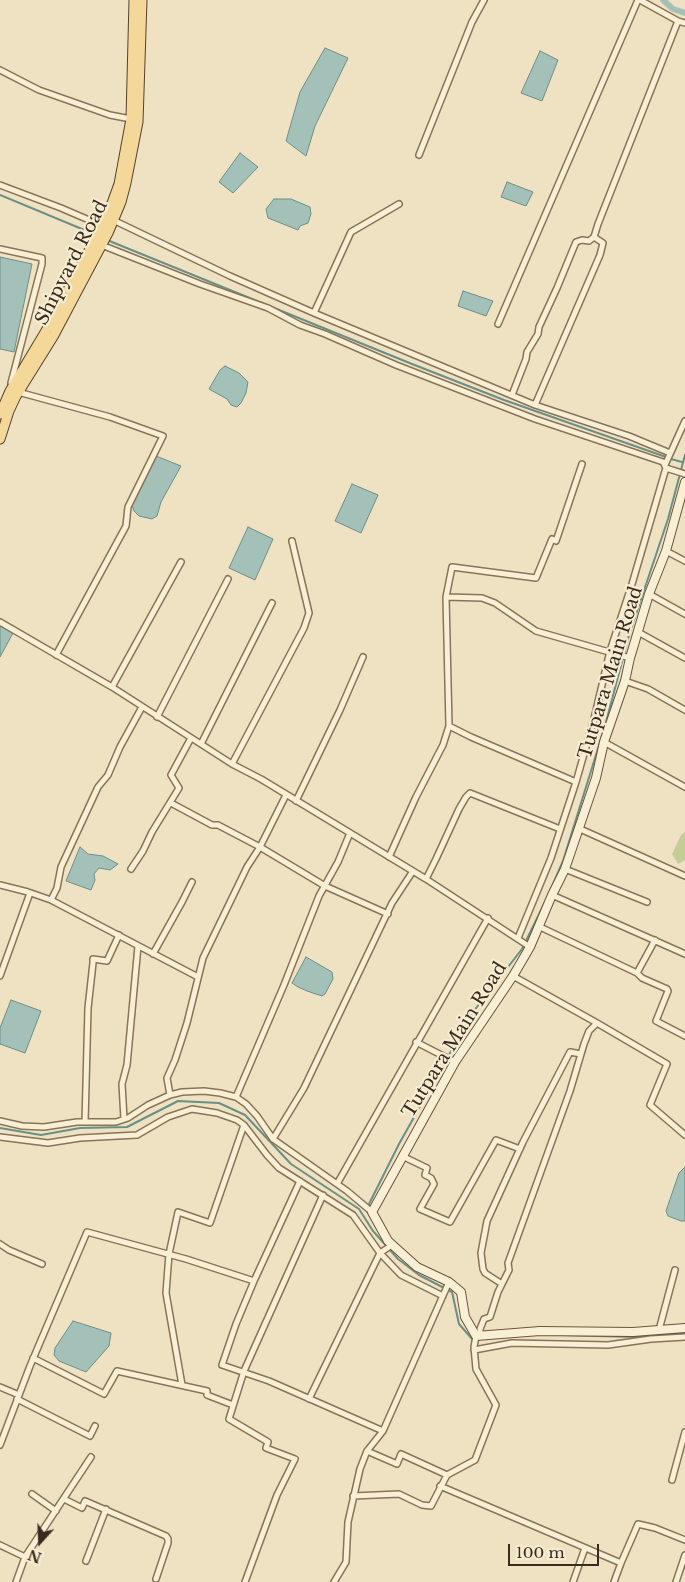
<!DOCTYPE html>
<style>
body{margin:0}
#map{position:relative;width:685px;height:1582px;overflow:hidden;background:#efe2c2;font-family:"Libre Baskerville",serif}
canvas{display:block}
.north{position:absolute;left:15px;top:1517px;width:50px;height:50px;-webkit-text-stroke:4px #f6ecd2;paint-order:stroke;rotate:200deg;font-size:14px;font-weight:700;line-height:20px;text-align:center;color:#382b1d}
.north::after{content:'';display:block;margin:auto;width:18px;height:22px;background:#382b1d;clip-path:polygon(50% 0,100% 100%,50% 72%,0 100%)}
.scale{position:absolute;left:508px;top:1544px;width:91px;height:22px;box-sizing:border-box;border:2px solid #382b1d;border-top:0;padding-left:6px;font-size:15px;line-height:18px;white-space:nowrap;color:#382b1d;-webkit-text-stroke:4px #f6ecd2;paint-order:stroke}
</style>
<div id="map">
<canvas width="685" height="1582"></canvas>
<div class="north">N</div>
<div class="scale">100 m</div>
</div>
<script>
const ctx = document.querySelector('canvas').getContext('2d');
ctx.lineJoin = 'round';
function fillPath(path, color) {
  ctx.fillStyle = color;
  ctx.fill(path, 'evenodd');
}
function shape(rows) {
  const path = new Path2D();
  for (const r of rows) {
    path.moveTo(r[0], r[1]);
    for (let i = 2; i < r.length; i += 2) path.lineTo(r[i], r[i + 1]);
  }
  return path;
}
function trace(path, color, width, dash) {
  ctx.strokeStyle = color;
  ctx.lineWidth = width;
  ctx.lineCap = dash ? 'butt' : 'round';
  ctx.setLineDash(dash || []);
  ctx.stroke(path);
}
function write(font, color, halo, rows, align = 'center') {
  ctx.font = font + ' "Libre Baskerville",serif';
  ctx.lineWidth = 4.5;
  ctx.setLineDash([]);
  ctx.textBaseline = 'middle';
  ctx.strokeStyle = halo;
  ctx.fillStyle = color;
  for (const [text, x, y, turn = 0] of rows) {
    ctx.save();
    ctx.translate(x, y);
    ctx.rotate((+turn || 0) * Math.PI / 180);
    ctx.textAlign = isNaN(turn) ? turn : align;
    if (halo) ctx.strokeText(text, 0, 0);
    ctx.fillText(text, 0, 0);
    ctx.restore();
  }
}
fillPath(shape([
 [685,832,685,860,678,864,672,854,681,835]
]), '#c5cd96');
const water = shape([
 [325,48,348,58,315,126,306,156,286,141,300,92,325,48],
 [540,51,558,60,542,101,521,93,540,51],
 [240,153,258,167,233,193,219,182,240,153],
 [507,182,533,192,526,206,501,197,507,182],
 [274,199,291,199,310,207,311,214,308,223,300,226,298,230,268,218,266,209,274,199],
 [0,257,32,264,14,352,0,349,0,257],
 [463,291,493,301,486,316,458,306,463,291],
 [225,366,239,373,248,382,246,393,241,403,237,407,231,405,227,399,209,389,220,370,225,366],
 [156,456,181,466,161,502,157,516,152,519,139,516,134,511,132,505,156,456],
 [352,484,378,495,361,533,335,521,352,484],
 [248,527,273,539,255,580,229,568,248,527],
 [0,626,13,633,0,657,0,626],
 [80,847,88,854,103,856,118,864,110,870,99,868,94,874,95,880,91,890,66,881,80,847],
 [306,957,332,972,333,979,325,994,322,996,307,991,298,987,292,983,306,957],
 [11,1000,41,1011,25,1053,0,1044,0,1028,11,1000],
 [685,1167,685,1221,681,1221,668,1216,666,1211,679,1173,685,1167],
 [73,1321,111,1333,109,1346,86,1372,59,1361,54,1355,55,1348,73,1321]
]);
fillPath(water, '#a4c1b9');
trace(water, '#6b8f87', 1);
trace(shape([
 [0,195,94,234],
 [107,240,412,364,504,400,666,457],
 [671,459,682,462],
 [550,891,563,861,605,726,629,635,668,519,685,455],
 [0,1128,41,1135,80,1128,127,1127,178,1101,219,1103,245,1115,291,1164,359,1209,373,1231,398,1259,419,1275,452,1292,459,1324,473,1340],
 [369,1204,399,1144,473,1012,522,949,546,900],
 [558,1335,637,1337,685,1333]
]), '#6b8f87', 2);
trace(shape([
 [663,0,673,9,685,13]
]), '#a4c1b9', 6);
const street = shape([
 [640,0,678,21,685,23],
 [0,70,39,90,110,115,131,119],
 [419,155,472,22,484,0],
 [0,185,61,208,103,226],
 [113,220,230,276,314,313,535,405,629,436,670,453],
 [99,244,200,284,268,308,300,325,325,334,396,365,535,419,663,462,666,468],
 [0,249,42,258,42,264,11,383],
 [314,313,351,232,399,204],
 [498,324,638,0],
 [18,392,110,417,163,436,128,507,126,526,56,655],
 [512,395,526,359,527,352,538,334,539,327,557,288,576,242,582,240,589,241,594,237],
 [535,405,600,255,603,243,594,237,598,224,678,21],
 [665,465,685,421],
 [666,551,685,561],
 [649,594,685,614],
 [446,597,482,598,495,603,536,631,630,658],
 [0,622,112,687,232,764,261,779,426,879,530,947],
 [638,632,685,658],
 [625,681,648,689,685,710],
 [112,687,181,562],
 [157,717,228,579],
 [449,726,471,737,576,782],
 [604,742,685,787],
 [201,744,272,603],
 [232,764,304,628,309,613,292,541],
 [296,801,340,710,363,657],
 [171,803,212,825,218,825,260,847,325,886,388,914],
 [578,828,685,876],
 [389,857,416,797,443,745,449,726,446,597,452,567,536,578,552,539,556,541,582,464],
 [131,869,143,851,152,832,179,788,171,775,191,738],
 [565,869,647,902],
 [426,879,436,859,459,809,466,797,470,793,560,829],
 [0,885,28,892,51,900,198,977],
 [552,895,685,954],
 [51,900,57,888,61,867,98,787,108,775,120,747,142,707],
 [538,926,637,973],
 [518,938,551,858,576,782,594,719,610,651,632,584,666,468,685,474],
 [655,940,637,973,642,978,667,989,668,991,656,1021,685,1036],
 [153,954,182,902,192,882],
 [0,976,30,893],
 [597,1023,667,1064,650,1105,685,1135],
 [416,1042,455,1062],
 [170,1095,167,1078,175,1060,187,1023,203,958,247,867,260,847,286,795],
 [236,1097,284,985,319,896,338,862,350,833],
 [124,1119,122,1084,127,1065,138,946],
 [0,1121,22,1126,44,1127,77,1122,116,1122,128,1118,148,1105,170,1095,182,1092,204,1091,220,1093,236,1097,246,1104,257,1116,273,1139,347,1191,372,1212],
 [85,1122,88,1008,93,963,93,959,107,961,119,935],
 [0,1137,48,1143,80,1138,137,1135,168,1117,192,1109,217,1113,237,1120,244,1125,267,1155,279,1168,353,1215,380,1253,401,1275,443,1296],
 [273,1139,304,1088,392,903,413,871],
 [402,1156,427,1168,425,1175,431,1178,434,1184,420,1209,450,1222,496,1140,520,1149],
 [337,1184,488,918],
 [0,1244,9,1250,42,1264],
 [254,1281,300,1181],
 [502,1284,485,1273,483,1269,481,1253,487,1221,523,1142,570,1052,581,1054],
 [659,1330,675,1270],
 [480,1335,480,1329,484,1319,490,1317,498,1292,509,1270,508,1263,570,1091,584,1044,589,1031,597,1023,513,976],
 [474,1350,512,1343,608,1345,651,1339,685,1337],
 [33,1358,104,1394,117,1371,207,1391,207,1395,233,1405],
 [182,1385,166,1293,169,1254,178,1212,210,1223,244,1125],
 [0,1387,19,1395],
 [17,1399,90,1436,95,1426],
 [309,1399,380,1253,392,1245],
 [0,1445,30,1366,87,1232,186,1259,254,1281,236,1324,222,1365,269,1381,383,1431],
 [367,1451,397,1464,401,1454,447,1475],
 [672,1480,685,1432],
 [440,1486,621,1563,638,1524,655,1528,685,1540],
 [32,1494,56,1511],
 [353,1496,399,1494,422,1505,431,1506,447,1475,475,1460,496,1405,476,1369,474,1347,476,1336],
 [64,1499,82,1508,85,1501,166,1536,168,1539,168,1543,156,1579],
 [0,1545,25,1557],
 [86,1561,106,1509],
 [16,1582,25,1557,91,1457],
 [245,1582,277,1495,295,1459,266,1448,268,1442,229,1419,244,1371,323,1195],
 [334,1582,346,1562,348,1522,360,1469,367,1451,383,1431,449,1282],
 [573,1582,585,1548],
 [614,1582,621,1563],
 [676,1582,685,1555]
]);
const secondary = shape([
 [685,482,666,551,649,594,630,658,625,681,604,742,596,778,565,869,552,895,530,947,513,976,455,1062,372,1212,388,1241,417,1267,449,1282,461,1292,465,1317,476,1336,540,1331,633,1332,685,1328]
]);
const primary = shape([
 [0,414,10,391,47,329,107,217,119,184,131,119,134,0],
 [0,439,9,411,16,396,54,335,108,233,121,202,126,183,138,122,142,0]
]);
trace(street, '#897359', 8);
trace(secondary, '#6b543c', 10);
trace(primary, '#56412d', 11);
trace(street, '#f9efd5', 5);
trace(secondary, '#f9efd5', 8);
trace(primary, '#f3d899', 9);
write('18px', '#382b1d', '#f6ecd2', [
 ["Shipyard Road",72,263,-63],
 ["Tutpara Main Road",611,673,-73],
 ["Tutpara Main Road",455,1040,-58]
]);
</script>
